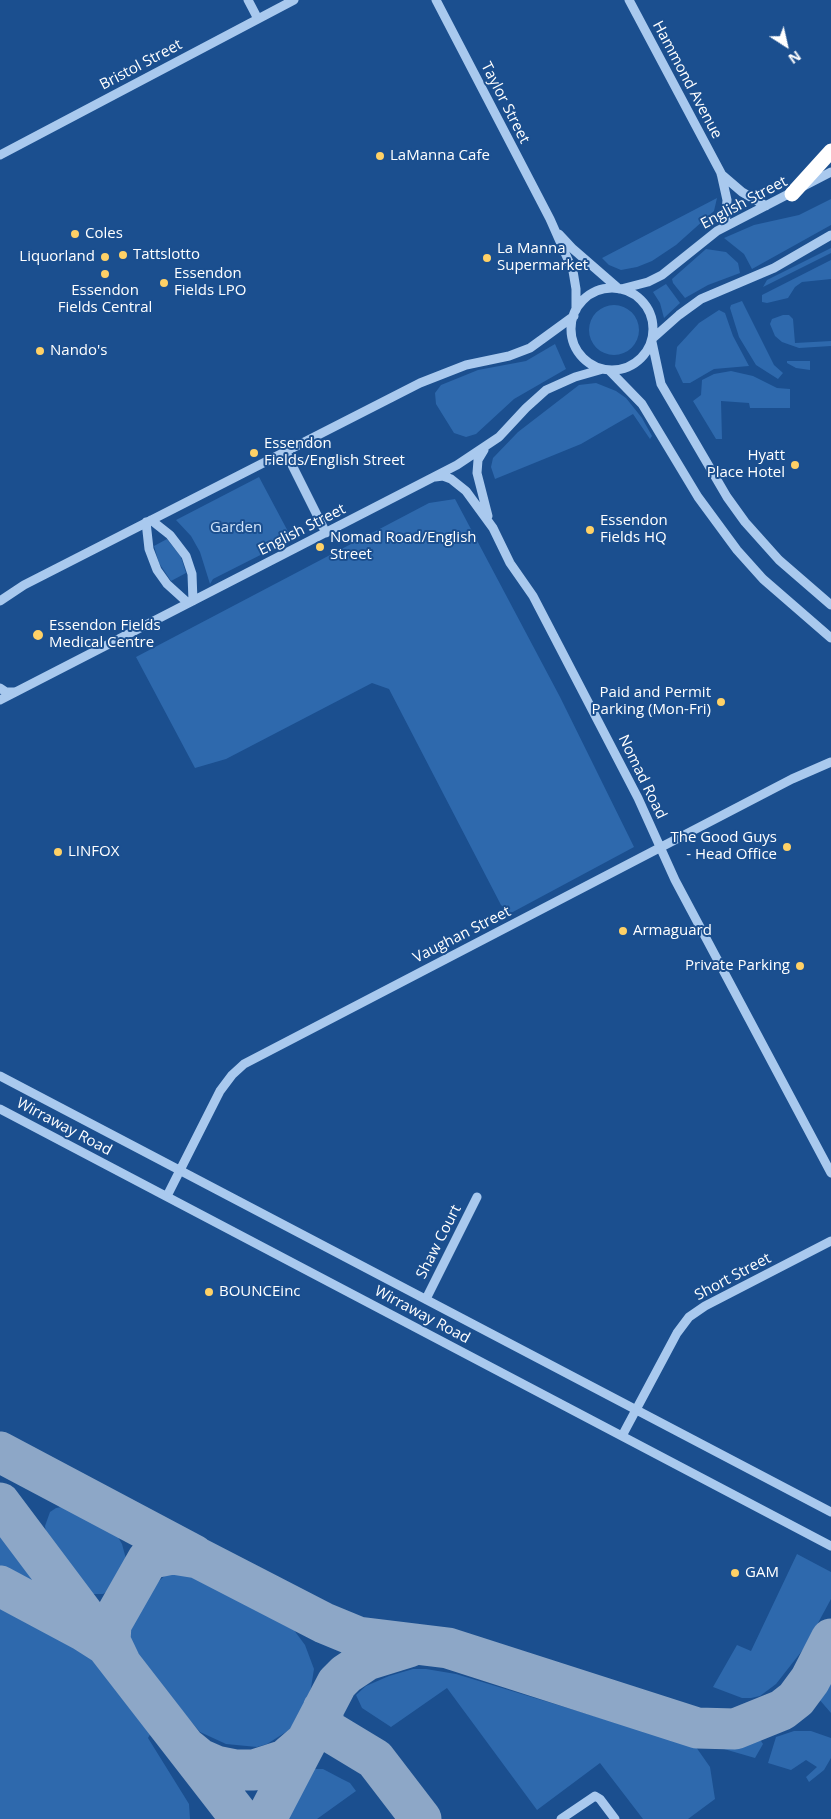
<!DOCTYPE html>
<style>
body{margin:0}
#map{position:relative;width:831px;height:1819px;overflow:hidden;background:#1b4f8f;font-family:"Open Sans",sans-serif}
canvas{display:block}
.north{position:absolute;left:761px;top:20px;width:50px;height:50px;-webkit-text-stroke:4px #1b4f8f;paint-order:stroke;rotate:145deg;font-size:14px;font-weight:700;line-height:20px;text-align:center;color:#fff}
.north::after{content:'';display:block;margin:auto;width:18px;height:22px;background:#fff;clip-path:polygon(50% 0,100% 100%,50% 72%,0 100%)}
</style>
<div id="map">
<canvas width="831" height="1819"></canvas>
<div class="north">N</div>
</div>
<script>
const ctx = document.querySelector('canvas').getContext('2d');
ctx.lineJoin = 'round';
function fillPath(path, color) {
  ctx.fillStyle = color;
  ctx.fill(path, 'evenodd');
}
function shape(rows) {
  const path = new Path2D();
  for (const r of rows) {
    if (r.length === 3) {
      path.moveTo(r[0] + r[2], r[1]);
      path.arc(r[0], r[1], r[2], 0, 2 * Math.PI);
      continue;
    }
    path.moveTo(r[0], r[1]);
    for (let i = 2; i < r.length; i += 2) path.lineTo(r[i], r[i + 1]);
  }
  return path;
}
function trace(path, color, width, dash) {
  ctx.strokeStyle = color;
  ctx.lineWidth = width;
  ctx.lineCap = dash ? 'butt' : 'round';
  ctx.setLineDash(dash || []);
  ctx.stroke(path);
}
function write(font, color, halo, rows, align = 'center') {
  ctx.font = font + ' "Open Sans",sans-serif';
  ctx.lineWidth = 4;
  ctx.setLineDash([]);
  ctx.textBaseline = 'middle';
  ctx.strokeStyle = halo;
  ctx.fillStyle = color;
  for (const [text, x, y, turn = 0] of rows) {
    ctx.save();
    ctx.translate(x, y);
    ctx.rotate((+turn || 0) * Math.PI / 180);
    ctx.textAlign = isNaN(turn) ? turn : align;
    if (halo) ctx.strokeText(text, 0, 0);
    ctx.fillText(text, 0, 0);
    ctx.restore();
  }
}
fillPath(shape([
 [717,198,714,211,676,245,652,261,637,267,621,270,609,265,602,258],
 [831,199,831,225,752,269,744,254,724,238,754,225,799,215],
 [831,248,831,253,763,287,767,280],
 [706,249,726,252,738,263,740,273,708,285,685,298,673,283,672,279],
 [831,260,831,279,802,282,795,287,788,298,767,303,762,302,762,295],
 [666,284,680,303,664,318,660,303,653,292],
 [742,301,774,365,783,373,778,379,756,365,739,337,730,308,731,305],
 [614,330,25],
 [719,310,725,313,733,336,749,366,714,369,690,383,683,383,675,366,677,347,699,323],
 [783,315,789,315,793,319,795,343,831,341,831,346,799,348,782,342,775,336,770,324,772,319],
 [555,344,566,369,514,399,476,434,466,437,454,433,436,404,435,393,441,385,478,370,526,361],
 [787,361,810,361,810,370,796,368,787,363],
 [731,371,753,376,777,388,790,389,790,408,750,408,749,403,721,401,722,439,716,439,693,401,701,395,702,380,714,374],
 [596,383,616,391,626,398,642,418,652,436,650,439,633,414,581,444,495,479,491,467,493,458,518,432,579,385],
 [259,477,292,539,213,579,210,584,200,552,191,536,176,520],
 [455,499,560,697,634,847,511,913,501,905,389,689,372,683,226,759,195,768,136,657,429,503],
 [167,539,181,557,186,573,171,581,159,563,154,546],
 [67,1506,115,1532,122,1544,126,1559,121,1574,112,1588,103,1594,92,1594,87,1589,46,1533,45,1526,50,1512,56,1508],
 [0,1531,34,1577,40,1587,0,1566],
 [797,1554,831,1572,831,1599,805,1647,776,1684,760,1696,751,1698,742,1698,713,1687,737,1645,751,1651],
 [186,1570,288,1622,305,1645,314,1669,309,1700,297,1725,267,1744,257,1747,226,1744,200,1732,137,1658,133,1650,130,1639,131,1628,154,1585,167,1574],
 [0,1604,68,1640,98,1659,151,1733,148,1738,189,1804,190,1819,0,1819],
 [413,1669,426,1669,456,1674,696,1747,710,1767,715,1799,688,1819,643,1819,600,1763,537,1810,447,1688,391,1727,362,1708,356,1695,366,1686,389,1676],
 [831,1678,831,1713,818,1698],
 [794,1731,811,1731,831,1738,831,1758,824,1770,809,1782,806,1777,817,1767,806,1760,791,1770,768,1763,776,1737],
 [752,1741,761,1741,763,1744,755,1758,724,1749],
 [315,1769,323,1769,342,1779,350,1783,356,1791,317,1819,287,1819,291,1805,310,1773]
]), '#2e69ad');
trace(shape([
 [0,1452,194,1555],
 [0,1503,96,1631],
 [0,1586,84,1631,106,1645,241,1819],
 [120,1662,110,1641,111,1624,148,1559,173,1554,198,1558,324,1623,358,1637,448,1648,697,1728,735,1729,782,1710,796,1699,810,1680,831,1639],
 [323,1709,323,1721,327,1730,375,1759,421,1819],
 [189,1750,200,1759,216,1766,236,1770,254,1770,285,1760,307,1741],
 [266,1819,337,1683,346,1674,367,1660,409,1647]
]), '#8da7c7', 41);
trace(shape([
 [248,0,258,19],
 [436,0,550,219,573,271,576,289,576,310],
 [629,0,721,173,727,200,725,226],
 [0,155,294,0],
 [721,174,742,192,766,206],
 [559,234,573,249,619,289],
 [612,329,41],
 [621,289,648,282,662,275,717,231,831,172],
 [652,339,679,315,701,299,774,268,831,235],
 [652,342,661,384,727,497,745,522,779,560,831,605],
 [609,370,642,404,698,497,737,550,763,579,831,638],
 [484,450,478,460,477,473,488,516],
 [286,453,326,533],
 [435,477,443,476,451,479,466,491,493,528,510,563,533,596,638,798,675,880,831,1173],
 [151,520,170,535,186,556,192,574,193,601],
 [146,522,149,549,157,570,167,584,188,603],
 [0,601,24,585,420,383,466,365,509,356,530,348,574,316],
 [0,688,6,692,14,692],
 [0,700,457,465,499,437,526,408,546,390,575,377,603,369],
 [0,1076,831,1512],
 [0,1109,831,1546],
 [167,1196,220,1091,232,1075,244,1064,792,779,831,762],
 [426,1299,477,1197],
 [622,1436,677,1333,689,1317,705,1306,831,1241],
 [561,1819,595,1796,600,1799,615,1819]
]), '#a9c9ee', 9);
trace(shape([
 [792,194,831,151]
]), '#fff', 15);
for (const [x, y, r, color] of [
 [380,156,5,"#ffd166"],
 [75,234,5,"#ffd166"],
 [123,255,5,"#ffd166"],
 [105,257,5,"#ffd166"],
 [487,258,5,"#ffd166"],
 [105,274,5,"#ffd166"],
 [164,283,5,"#ffd166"],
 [40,351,5,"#ffd166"],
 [254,453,5,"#ffd166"],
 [795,465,5,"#ffd166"],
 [590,530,5,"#ffd166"],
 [320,547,5,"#ffd166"],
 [38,635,6,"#ffd166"],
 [721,702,5,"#ffd166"],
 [787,847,5,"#ffd166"],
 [58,852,5,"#ffd166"],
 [623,931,5,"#ffd166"],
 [800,966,5,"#ffd166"],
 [209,1292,5,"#ffd166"],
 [735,1573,5,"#ffd166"]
]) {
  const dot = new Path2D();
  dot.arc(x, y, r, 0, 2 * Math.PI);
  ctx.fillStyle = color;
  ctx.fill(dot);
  trace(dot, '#1b4f8f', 2);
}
write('15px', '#fff', '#1b4f8f', [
 ["Bristol Street",141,65,-28],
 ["Hammond Avenue",687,80,62],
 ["Taylor Street",505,103,63],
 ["English Street",744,203,-28],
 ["English Street",302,530,-27],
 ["Nomad Road",642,777,64],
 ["Vaughan Street",462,935,-27],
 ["Wirraway Road",64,1127,28],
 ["Shaw Court",439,1242,-63],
 ["Short Street",733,1277,-28],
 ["Wirraway Road",422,1315,28]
]);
write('15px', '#fff', '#1b4f8f', [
 ["LaManna Cafe",390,156],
 ["Coles",85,234],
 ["La Manna",497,249],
 ["Supermarket",497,266],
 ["Tattslotto",133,255],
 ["Liquorland",95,257,"right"],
 ["Essendon",174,274],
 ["Fields LPO",174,291],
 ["Essendon",105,291,"center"],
 ["Fields Central",105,308,"center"],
 ["Nando's",50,351],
 ["Essendon",264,444],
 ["Fields/English Street",264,461],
 ["Hyatt",785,456,"right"],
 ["Place Hotel",785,473,"right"],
 ["Essendon",600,521],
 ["Fields HQ",600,538],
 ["Nomad Road/English",330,538],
 ["Street",330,555],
 ["Essendon Fields",49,626],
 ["Medical Centre",49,643],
 ["Paid and Permit",711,693,"right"],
 ["Parking (Mon-Fri)",711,710,"right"],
 ["The Good Guys",777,838,"right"],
 ["- Head Office",777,855,"right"],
 ["LINFOX",68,852],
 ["Armaguard",633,931],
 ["Private Parking",790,966,"right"],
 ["BOUNCEinc",219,1292],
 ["GAM",745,1573]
], 'left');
write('15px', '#cfe3fa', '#1b4f8f', [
 ["Garden",236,528]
]);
</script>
